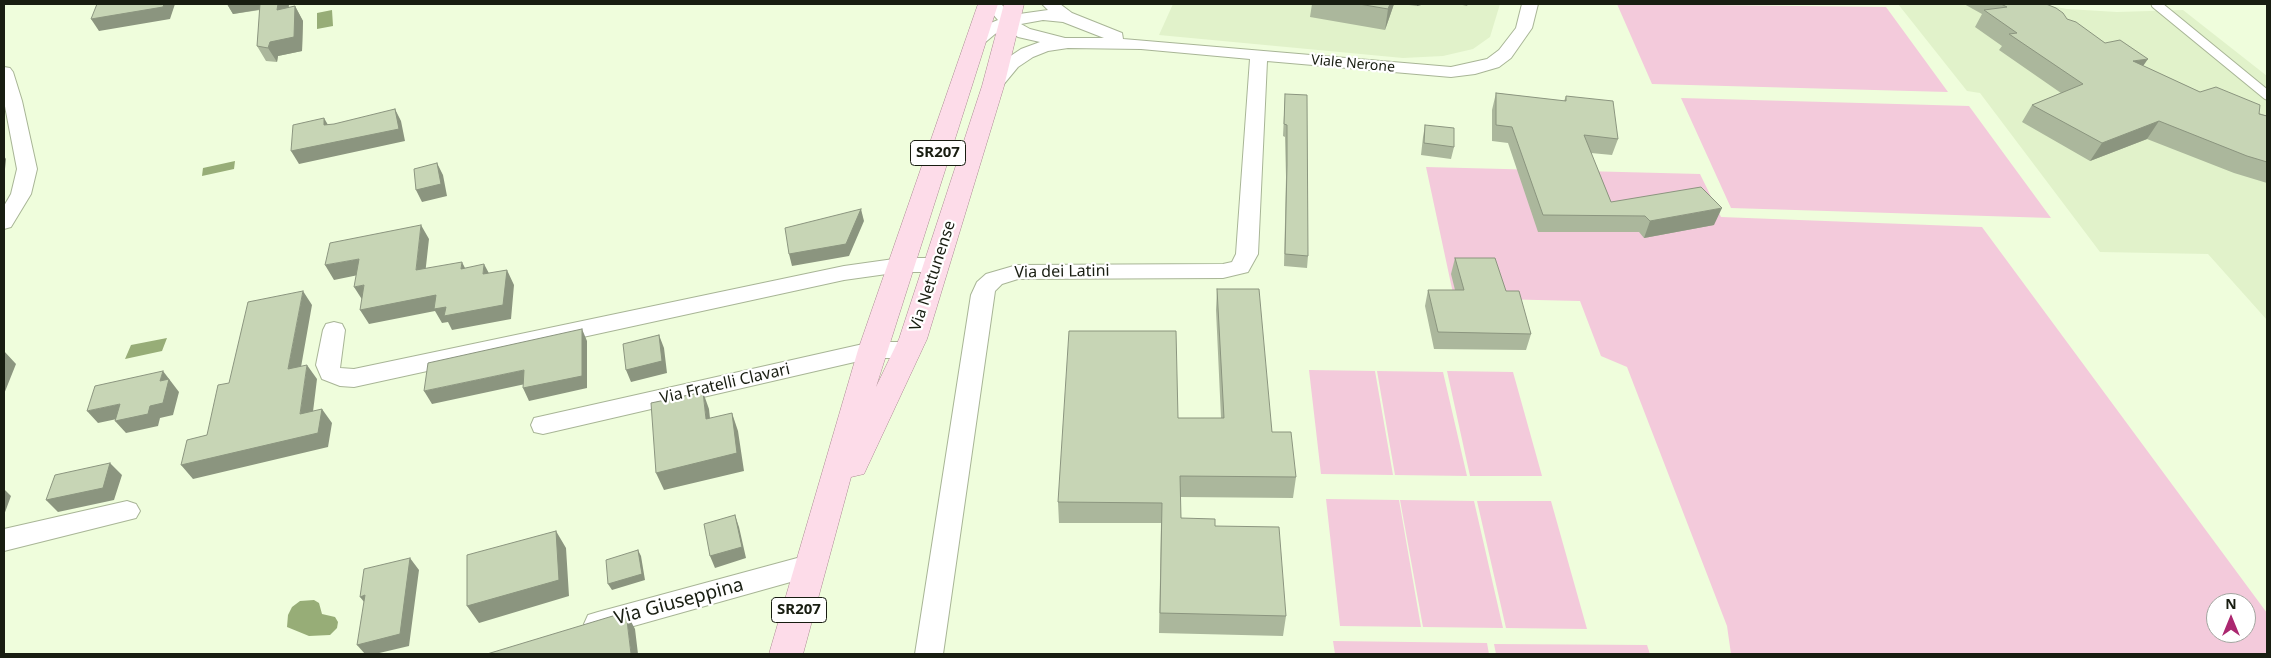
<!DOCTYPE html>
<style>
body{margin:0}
#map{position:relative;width:2271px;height:658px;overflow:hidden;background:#effddc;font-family:"Noto Sans",sans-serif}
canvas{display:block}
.frame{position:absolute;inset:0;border:5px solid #181d11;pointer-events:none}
.north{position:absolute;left:2206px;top:593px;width:50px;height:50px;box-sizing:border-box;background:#fff;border:1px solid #a3a5a0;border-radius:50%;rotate:0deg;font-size:14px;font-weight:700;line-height:20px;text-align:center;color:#181d11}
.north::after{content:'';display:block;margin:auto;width:18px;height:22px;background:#ab2770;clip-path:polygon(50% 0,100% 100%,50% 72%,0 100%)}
</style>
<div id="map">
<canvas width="2271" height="658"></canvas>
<div class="frame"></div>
<div class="north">N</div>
</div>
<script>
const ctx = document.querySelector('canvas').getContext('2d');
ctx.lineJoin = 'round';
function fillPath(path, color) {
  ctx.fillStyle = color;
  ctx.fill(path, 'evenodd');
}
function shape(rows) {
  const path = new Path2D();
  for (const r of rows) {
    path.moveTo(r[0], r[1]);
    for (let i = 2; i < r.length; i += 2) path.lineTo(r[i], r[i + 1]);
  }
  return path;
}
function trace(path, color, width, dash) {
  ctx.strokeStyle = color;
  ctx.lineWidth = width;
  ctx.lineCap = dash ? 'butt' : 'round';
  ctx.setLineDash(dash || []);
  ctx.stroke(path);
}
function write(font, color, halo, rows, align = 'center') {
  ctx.font = font + ' "Noto Sans",sans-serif';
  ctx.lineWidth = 4.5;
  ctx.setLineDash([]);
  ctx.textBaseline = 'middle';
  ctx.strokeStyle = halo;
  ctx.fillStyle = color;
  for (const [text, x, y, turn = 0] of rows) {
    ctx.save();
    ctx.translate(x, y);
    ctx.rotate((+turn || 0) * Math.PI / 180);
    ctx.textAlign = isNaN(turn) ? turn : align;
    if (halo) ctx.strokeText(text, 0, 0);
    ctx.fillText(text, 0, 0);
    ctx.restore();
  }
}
fillPath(shape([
 [1173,4,1500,4,1490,37,1473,49,1443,56,1403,58,1159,35],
 [1898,4,2040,4,2067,9,2117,12,2183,10,2267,76,2267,320,2208,254,2100,252,1980,93,1967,91]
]), '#e1f2ca');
fillPath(shape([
 [1617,4,1886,7,1948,92,1652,84],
 [1681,98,1969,106,2051,218,1731,208],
 [1426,167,1700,174,1721,217,1982,227,2267,613,2267,654,1731,654,1727,626,1627,367,1601,356,1580,301,1454,298],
 [2216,603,2246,603,2246,633,2216,633],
 [1309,370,1375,371,1393,475,1321,474],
 [1377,371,1443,372,1467,476,1395,475],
 [1447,371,1513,372,1542,476,1470,476],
 [1326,499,1399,500,1421,627,1340,626],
 [1400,500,1474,501,1503,628,1423,627],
 [1477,501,1551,501,1587,629,1506,628],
 [1333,641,1487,643,1489,654,1335,654],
 [1494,644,1647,645,1650,654,1496,654]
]), '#f3cadb');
fillPath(shape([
 [332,10,333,26,317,29,317,13],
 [235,161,234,169,202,176,203,168],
 [167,338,162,351,125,359,131,345],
 [314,600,319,603,322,614,335,617,338,622,337,628,330,635,309,636,287,627,288,615,292,607,300,601]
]), '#97ad77');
const service = shape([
 [2156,4,2267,95]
]);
const minor = shape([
 [984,4,1001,4,1012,15,1048,10,1042,4,1060,4,1072,13,1122,33,1123,39,1451,67,1487,59,1499,50,1516,28,1522,4,1538,4,1532,28,1511,58,1499,67,1475,74,1451,77,1267,61,1258,254,1248,272,1223,278,1018,279,1002,284,995,291,943,654,915,654,971,295,977,282,986,274,1017,265,1223,264,1232,262,1236,254,1250,59,1141,49,1068,48,1048,51,1033,57,1018,67,999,90,993,91,987,90,984,86,1006,59,1021,49,1040,42,1018,37,1006,28,995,34,982,45,970,45,967,41,970,37,983,26,998,20,984,4],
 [1043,20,1063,22,1104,38,1065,38,1030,29,1021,24,1043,20],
 [4,67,10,68,13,72,22,101,37,169,31,194,11,227,4,229,4,206,11,194,17,169,4,101,4,67],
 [901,258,937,258,945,260,948,265,945,270,937,272,901,272,844,280,354,387,340,386,322,379,316,365,323,330,326,324,334,322,342,324,345,330,340,368,354,369,844,266,901,258],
 [872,342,908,342,916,344,919,350,916,356,908,358,872,358,543,434,534,432,531,425,534,418,543,416,872,342],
 [127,501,136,504,140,511,136,518,4,551,4,529,127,501],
 [812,554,821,557,825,565,821,573,812,576,598,636,588,633,584,624,588,615,598,612,812,554]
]);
const primary = shape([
 [978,4,998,4,876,387,899,339,982,86,1004,4,1024,4,1004,86,927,339,864,474,851,477,803,654,769,654,858,350,978,4]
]);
trace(service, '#a8b596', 11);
trace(minor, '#a8b596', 2);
trace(primary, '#ac8a94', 1);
trace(service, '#fff', 9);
fillPath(minor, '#fff');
fillPath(primary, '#fddce9');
fillPath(shape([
 [227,4,289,4,289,8,295,6,303,21,302,51,278,56,277,62,266,61,257,46,260,10,233,14],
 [1312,4,1394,4,1385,30,1310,17],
 [1401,4,1425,4,1417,6],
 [1458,4,1468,4,1467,6],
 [1964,4,2046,4,2067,19,2105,43,2143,66,2200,92,2267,116,2267,183,2234,173,2147,139,2090,161,2022,122,2032,105,2061,93,1999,50,2002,46,1975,27,1982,14],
 [1496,93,1564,101,1566,96,1618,139,1612,155,1591,153,1611,202,1714,225,1644,238,1639,232,1538,232,1508,143,1492,141,1492,110],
 [1285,94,1308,256,1307,268,1284,266,1286,177,1285,137,1283,136],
 [1425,125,1454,147,1451,159,1421,155,1423,137],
 [1455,258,1506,291,1531,334,1526,350,1434,349,1425,306,1428,290,1455,290,1451,274],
 [1217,289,1272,432,1296,477,1293,498,1180,497,1181,518,1215,526,1286,616,1283,636,1159,633,1161,523,1059,523,1058,502,1178,418,1221,418,1216,310]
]), '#abb79c');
fillPath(shape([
 [164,4,175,4,170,19,99,31,91,19],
 [227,4,266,4,269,8,233,14],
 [278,4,289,4,285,24,277,10],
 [1390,4,1394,4,1385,30,1388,9],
 [1417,4,1425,4,1417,6],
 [295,6,303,21,302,51,278,56,277,62,268,48,270,42],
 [2148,59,2136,76,2133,61],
 [395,109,401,121,405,141,299,164,291,151],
 [324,118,331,130,324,125],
 [2159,121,2147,139,2090,161,2102,143],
 [4,156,6,159,4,179],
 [437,163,443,175,447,196,422,202,416,190],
 [1722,208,1714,225,1644,238,1650,221],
 [861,209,864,221,849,256,792,266,789,254],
 [421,225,429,239,424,284,416,270],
 [359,259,368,273,334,280,325,265],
 [462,262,469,276,461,269],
 [484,264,492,279,483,274],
 [507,270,514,285,511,319,452,330,448,322,442,323,435,311,369,324,360,310],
 [364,285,363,301,354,287],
 [303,291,312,305,298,384,288,369],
 [582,329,587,341,587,388,529,401,523,388],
 [659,335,664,348,667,373,631,382,626,370],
 [4,351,16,364,4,394],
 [307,365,317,379,311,428,300,414],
 [524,370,530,383,432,404,424,391],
 [163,371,179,392,173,415,160,418,158,426,126,433,115,421,150,406,160,381],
 [703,392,709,409,712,437,706,419],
 [120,404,131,416,98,423,87,411],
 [322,409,332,423,328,447,193,479,181,465],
 [732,413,738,431,744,471,664,490,656,473],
 [110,463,122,475,114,500,58,512,46,500],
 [4,489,11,496,4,515],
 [735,515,739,527,746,558,715,568,710,556],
 [556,531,566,548,569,596,479,623,467,606],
 [638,550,641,556,645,580,612,590,608,584],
 [410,558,419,570,409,646,375,654,365,654,357,645],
 [365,595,369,608,360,597],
 [626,612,635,629,638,654,631,654]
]), '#8b957f');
const building = shape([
 [97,4,164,4,163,7,91,19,97,4],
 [260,4,278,4,277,10,295,6,294,37,270,42,268,48,257,46,260,4],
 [1359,4,1390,4,1388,9,1359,4],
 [2001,4,2046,4,2056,8,2063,13,2067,19,2076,22,2105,43,2120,40,2148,59,2133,61,2200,92,2216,87,2260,105,2259,114,2267,116,2267,162,2247,156,2159,121,2102,143,2032,105,2083,84,2009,34,2017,33,1984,10,2007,7,2001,4],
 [1496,93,1566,101,1566,96,1613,101,1618,139,1584,135,1611,202,1701,187,1722,208,1650,221,1645,216,1543,215,1512,127,1496,125,1496,93],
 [1285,94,1307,95,1308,256,1285,254,1287,165,1287,125,1284,124,1285,94],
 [395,109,399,129,291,151,293,125,324,118,324,125,334,124,395,109],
 [1425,125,1454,128,1454,147,1424,143,1425,125],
 [437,163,441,184,416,190,414,169,437,163],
 [861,209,846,244,789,254,785,228,861,209],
 [421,225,416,270,462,262,461,269,484,264,483,274,507,270,503,305,444,316,446,307,434,309,436,295,360,310,364,285,354,287,359,259,325,265,330,243,421,225],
 [1455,258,1495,258,1506,291,1519,291,1531,334,1438,332,1428,290,1464,290,1455,258],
 [1217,289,1259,289,1272,432,1291,432,1296,477,1180,476,1181,518,1215,519,1215,526,1279,527,1286,616,1160,613,1162,503,1058,502,1069,331,1176,331,1178,418,1224,418,1217,289],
 [303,291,288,369,307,365,300,414,322,409,318,433,181,465,187,440,207,435,218,385,229,383,248,302,303,291],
 [582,329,582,376,523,388,524,370,424,391,428,363,582,329],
 [659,335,662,361,626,370,623,344,659,335],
 [163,371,160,381,169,379,163,403,150,406,148,414,115,421,120,404,87,411,95,386,163,371],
 [703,392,706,419,732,413,737,453,656,473,651,403,703,392],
 [110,463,103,488,46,500,55,475,110,463],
 [735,515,742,547,710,556,704,524,735,515],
 [556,531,559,580,467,606,467,555,556,531],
 [638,550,642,574,608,584,606,560,638,550],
 [410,558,400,634,357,645,365,595,360,597,364,569,410,558],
 [626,612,631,654,487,654,626,612]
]);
fillPath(building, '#c7d5b5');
trace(building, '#8b957f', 1);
write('14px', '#181d11', '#fff', [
 ["Viale Nerone",1353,64,5]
]);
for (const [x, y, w] of [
 [938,153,55],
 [799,610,55]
]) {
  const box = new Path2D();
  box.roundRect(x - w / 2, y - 12.5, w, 25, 4);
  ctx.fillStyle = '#fff';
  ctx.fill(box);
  trace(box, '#181d11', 1);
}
write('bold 15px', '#181d11', null, [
 ["SR207",938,153],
 ["SR207",799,610]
]);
write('16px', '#181d11', '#fff', [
 ["Via dei Latini",1062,272,-1],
 ["Via Nettunense",933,276,-72],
 ["Via Fratelli Clavari",725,384,-13]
]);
write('19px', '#181d11', '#fff', [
 ["Via Giuseppina",679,602,-15]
]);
</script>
